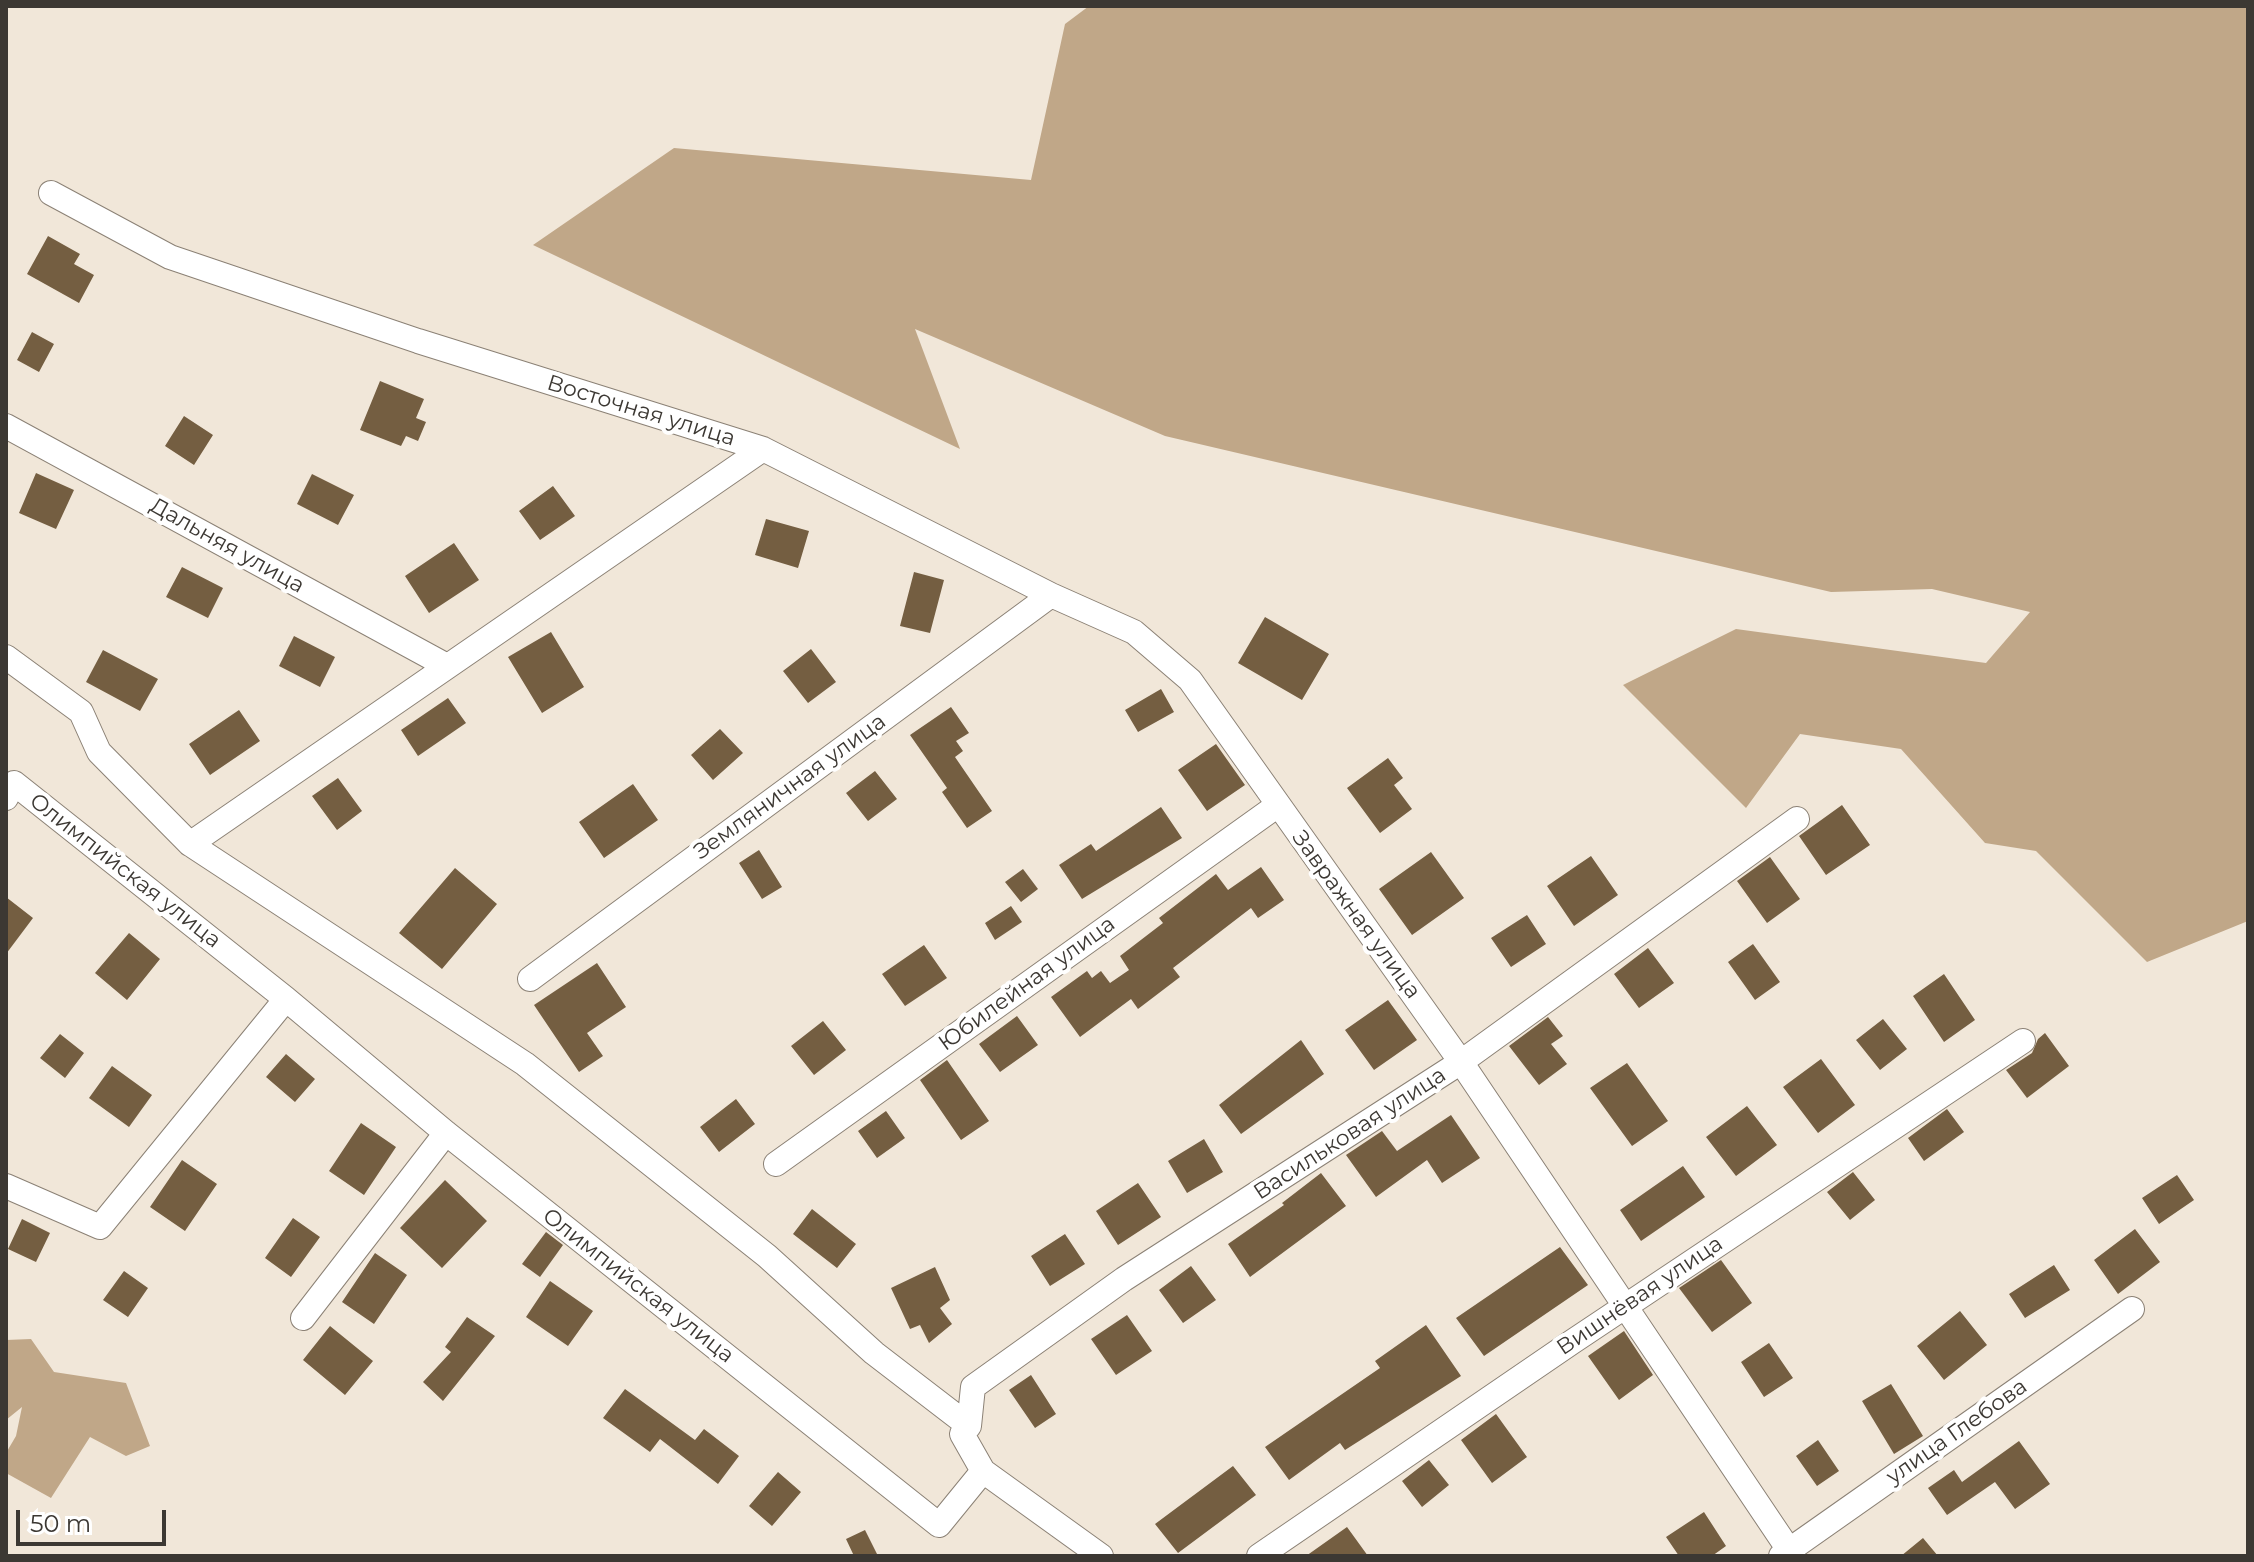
<!DOCTYPE html>
<meta charset="utf-8">
<style>
body{margin:0}
#map{position:relative;width:2254px;height:1562px;overflow:hidden;background:#f1e7d9;font-family:Montserrat,sans-serif}
canvas{display:block}
.frame{position:absolute;inset:0;border:8px solid #3c3833;pointer-events:none}
.scale{position:absolute;left:16px;top:1510px;width:150px;height:36px;box-sizing:border-box;border:4px solid #3c3833;border-top:0;padding-left:10px;font-size:24px;line-height:28px;white-space:nowrap;color:#3c3833;-webkit-text-stroke:6px #fff;paint-order:stroke}
</style>
<div id="map">
<canvas width="2254" height="1562"></canvas>
<div class="frame"></div>
<div class="scale">50 m</div>
</div>
<script>
const ctx = document.querySelector('canvas').getContext('2d');
ctx.lineJoin = 'round';
function fillPath(path, color) {
  ctx.fillStyle = color;
  ctx.fill(path, 'evenodd');
}
function shape(rows) {
  const path = new Path2D();
  for (const r of rows) {
    path.moveTo(r[0], r[1]);
    for (let i = 2; i < r.length; i += 2) path.lineTo(r[i], r[i + 1]);
  }
  return path;
}
function trace(path, color, width, dash) {
  ctx.strokeStyle = color;
  ctx.lineWidth = width;
  ctx.lineCap = dash ? 'butt' : 'round';
  ctx.setLineDash(dash || []);
  ctx.stroke(path);
}
function write(font, color, halo, rows, align = 'center') {
  ctx.font = font + ' Montserrat,sans-serif';
  ctx.lineWidth = 8;
  ctx.setLineDash([]);
  ctx.textBaseline = 'middle';
  ctx.strokeStyle = halo;
  ctx.fillStyle = color;
  for (const [text, x, y, turn = 0] of rows) {
    ctx.save();
    ctx.translate(x, y);
    ctx.rotate((+turn || 0) * Math.PI / 180);
    ctx.textAlign = isNaN(turn) ? turn : align;
    if (halo) ctx.strokeText(text, 0, 0);
    ctx.fillText(text, 0, 0);
    ctx.restore();
  }
}
fillPath(shape([
 [1089,6,2248,6,2248,921,2147,962,2036,851,1985,843,1901,749,1800,734,1746,808,1623,685,1736,629,1986,663,2030,612,1932,589,1831,592,1165,436,915,329,960,449,533,245,674,148,1031,180,1065,24],
 [31,1339,54,1372,126,1383,150,1446,126,1456,90,1437,51,1498,6,1473,6,1453,16,1436,22,1407,6,1420,6,1340]
]), '#c0a788');
fillPath(shape([
 [48,236,80,254,74,264,94,275,79,303,27,274],
 [32,332,54,344,39,372,17,360],
 [380,381,424,399,416,418,426,422,418,441,406,436,401,446,360,430],
 [184,416,213,435,194,465,165,446],
 [36,473,74,490,56,529,19,513],
 [312,474,354,495,338,525,297,504],
 [553,486,575,516,540,540,519,511],
 [766,519,809,531,798,568,755,555],
 [454,543,479,580,429,613,405,576],
 [182,567,223,588,208,618,166,597],
 [914,572,944,580,930,633,900,626],
 [1265,617,1329,654,1302,700,1238,663],
 [551,632,584,687,542,713,508,657],
 [294,636,335,657,320,687,279,666],
 [811,649,836,682,808,703,783,671],
 [103,650,158,679,140,711,86,682],
 [1161,689,1174,712,1138,732,1125,710],
 [448,698,466,723,418,756,401,730],
 [951,707,969,733,956,741,963,751,955,757,992,811,967,828,942,792,947,788,910,735],
 [239,710,260,741,210,775,189,744],
 [720,729,743,753,713,780,691,755],
 [1216,744,1245,785,1207,811,1178,770],
 [1388,758,1403,778,1394,785,1412,809,1380,833,1347,788],
 [875,771,897,799,868,821,846,793],
 [338,778,362,811,337,830,312,796],
 [633,784,658,820,604,858,579,822],
 [1842,805,1870,845,1826,875,1799,836],
 [1161,807,1182,838,1082,899,1059,865,1091,844,1096,851],
 [759,850,782,887,762,899,739,863],
 [1431,852,1464,898,1412,935,1379,889],
 [1591,856,1618,895,1574,926,1547,886],
 [1770,857,1800,899,1767,923,1737,881],
 [1261,867,1284,900,1258,918,1251,908,1173,968,1180,977,1138,1009,1131,999,1080,1037,1051,997,1087,971,1092,978,1101,971,1110,983,1129,970,1120,956,1163,923,1159,918,1216,874,1228,890],
 [455,868,497,904,442,969,399,933],
 [1023,869,1038,889,1021,902,1005,882],
 [6,897,33,918,6,954],
 [1011,906,1022,922,995,940,985,923],
 [1527,915,1546,944,1511,967,1491,938],
 [129,933,160,959,127,1000,95,973],
 [1753,944,1780,982,1755,1000,1728,962],
 [924,945,947,978,905,1006,882,974],
 [1648,948,1674,983,1639,1008,1614,974],
 [597,963,626,1007,587,1033,603,1056,579,1072,534,1005],
 [1944,974,1975,1020,1944,1042,1913,996],
 [1388,1000,1417,1040,1374,1070,1345,1030],
 [1017,1016,1038,1045,1000,1072,979,1044],
 [1548,1017,1563,1036,1551,1044,1567,1064,1539,1085,1509,1046],
 [1883,1019,1907,1049,1880,1070,1856,1040],
 [823,1021,846,1050,814,1075,791,1046],
 [2045,1033,2069,1066,2027,1098,2006,1070,2032,1053,2038,1039],
 [60,1034,84,1053,65,1078,40,1058],
 [1301,1040,1324,1074,1241,1134,1219,1105],
 [286,1054,315,1079,295,1102,266,1077],
 [1821,1059,1855,1105,1818,1133,1783,1087],
 [947,1060,989,1121,961,1140,920,1080],
 [1627,1063,1668,1121,1632,1146,1590,1088],
 [112,1066,152,1095,129,1127,89,1098],
 [736,1099,755,1124,719,1152,700,1127],
 [1747,1106,1777,1145,1736,1176,1706,1137],
 [1947,1109,1964,1132,1924,1161,1908,1138],
 [886,1111,905,1138,877,1158,858,1131],
 [1451,1115,1480,1158,1442,1183,1427,1160,1376,1197,1346,1155,1382,1131,1397,1151],
 [361,1123,396,1147,364,1195,329,1171],
 [1204,1139,1223,1172,1187,1193,1168,1161],
 [182,1160,217,1184,185,1231,150,1207],
 [1683,1166,1705,1197,1641,1241,1620,1210],
 [1853,1172,1875,1200,1850,1220,1827,1192],
 [1321,1173,1346,1206,1250,1277,1228,1244,1284,1205,1282,1203],
 [2177,1175,2194,1200,2159,1224,2142,1198],
 [445,1180,487,1221,442,1268,400,1228],
 [1138,1183,1161,1217,1118,1245,1096,1211],
 [812,1209,856,1244,837,1268,793,1234],
 [293,1218,320,1237,291,1277,265,1258],
 [22,1219,50,1233,36,1262,8,1249],
 [2135,1229,2160,1262,2118,1294,2094,1260],
 [546,1232,563,1245,540,1277,522,1264],
 [1065,1234,1085,1264,1050,1286,1031,1256],
 [1560,1247,1588,1285,1484,1356,1456,1318],
 [375,1253,407,1275,374,1324,342,1302],
 [1721,1260,1752,1303,1712,1332,1679,1288],
 [2054,1265,2070,1290,2025,1318,2009,1294],
 [1191,1266,1216,1300,1183,1323,1159,1290],
 [935,1267,950,1300,940,1308,952,1324,929,1343,920,1325,910,1329,891,1288],
 [124,1271,148,1288,128,1317,103,1300],
 [550,1281,593,1311,568,1346,526,1317],
 [1960,1311,1987,1345,1944,1380,1917,1346],
 [1127,1315,1152,1351,1116,1375,1091,1339],
 [467,1317,495,1336,443,1401,423,1382,451,1352,445,1347],
 [1426,1325,1461,1376,1345,1450,1340,1443,1289,1480,1265,1447,1380,1368,1375,1361],
 [330,1326,373,1361,345,1395,303,1360],
 [1624,1331,1653,1375,1619,1400,1588,1356],
 [1769,1343,1793,1378,1764,1397,1741,1362],
 [1031,1375,1056,1414,1035,1428,1009,1390],
 [1891,1384,1923,1436,1894,1454,1862,1401],
 [625,1389,695,1440,704,1429,739,1456,718,1484,660,1439,650,1452,603,1418],
 [1496,1414,1527,1457,1492,1483,1461,1440],
 [1818,1440,1839,1471,1817,1486,1796,1456],
 [2019,1441,2050,1484,2015,1509,1995,1482,1947,1515,1928,1488,1954,1470,1962,1482],
 [1429,1460,1449,1485,1422,1507,1402,1481],
 [1233,1466,1256,1495,1178,1553,1155,1524],
 [778,1472,801,1492,772,1526,749,1506],
 [1704,1512,1726,1546,1712,1556,1679,1556,1666,1537],
 [1347,1527,1368,1556,1306,1556],
 [865,1530,878,1556,854,1556,846,1539],
 [1923,1538,1938,1556,1901,1556]
]), '#745e41');
const minor = shape([
 [51,193,170,257,418,341,763,449,1051,595,1134,632,1190,680,1461,1062,1793,1556],
 [6,426,447,666],
 [6,657,81,712,99,752,190,844,525,1064,767,1256,874,1353,969,1426],
 [6,798,14,783,286,999],
 [190,844,763,449],
 [530,979,1051,595],
 [776,1164,1278,805],
 [6,1186,100,1227,286,999,446,1133,939,1525,983,1471],
 [303,1318,446,1133],
 [1101,1556,983,1471,962,1434,969,1426,973,1387,1124,1279,1461,1062,1797,819],
 [1259,1556,1572,1342,2023,1041],
 [1781,1556,2132,1309]
]);
trace(minor, '#8b8175', 26);
trace(minor, '#fff', 24);
write('22px', '#3c3833', '#fff', [
 ["Восточная улица",641,411,17],
 ["Дальняя улица",227,546,29],
 ["Земляничная улица",790,787,-36],
 ["Олимпийская улица",125,871,38],
 ["Завражная улица",1356,915,54],
 ["Юбилейная улица",1027,984,-36],
 ["Васильковая улица",1350,1134,-33],
 ["Олимпийская улица",638,1286,38],
 ["Вишнёвая улица",1640,1296,-34],
 ["улица Глебова",1957,1432,-35]
]);
</script>
